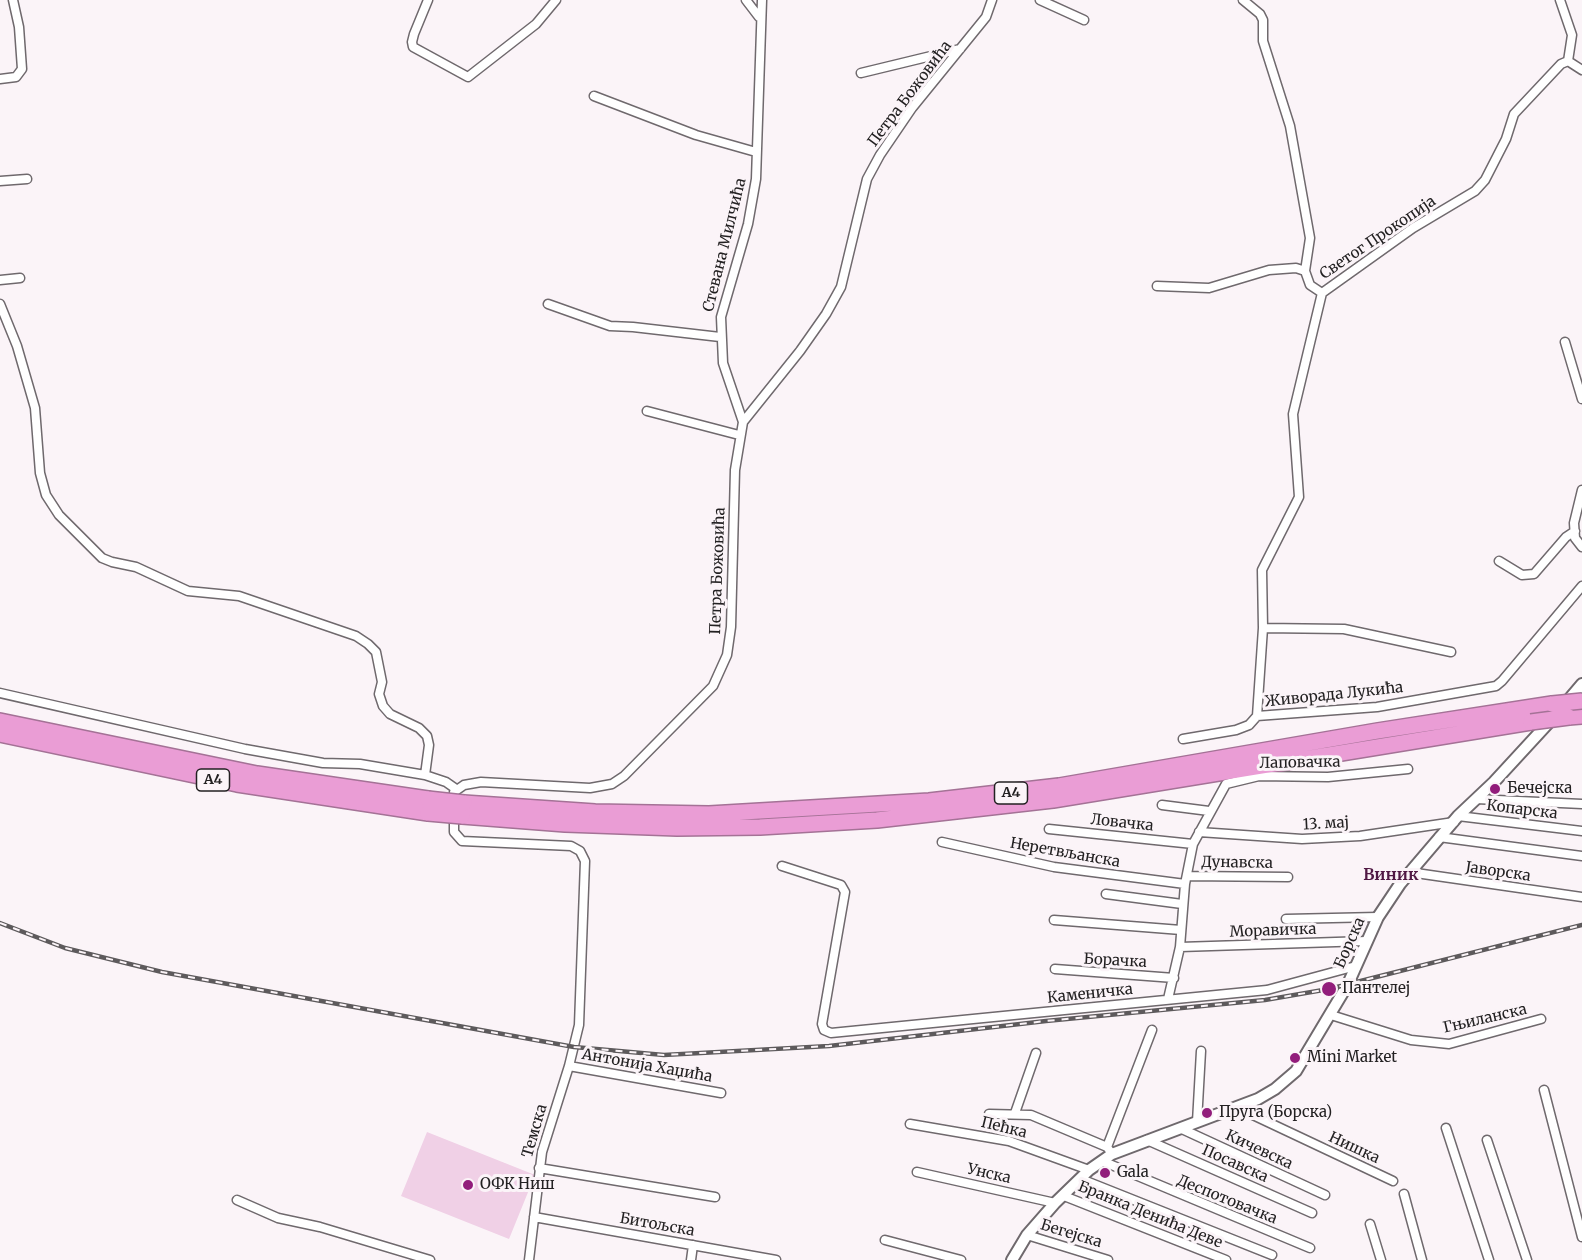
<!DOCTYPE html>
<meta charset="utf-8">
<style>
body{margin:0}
canvas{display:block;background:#fbf4f8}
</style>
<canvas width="1582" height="1260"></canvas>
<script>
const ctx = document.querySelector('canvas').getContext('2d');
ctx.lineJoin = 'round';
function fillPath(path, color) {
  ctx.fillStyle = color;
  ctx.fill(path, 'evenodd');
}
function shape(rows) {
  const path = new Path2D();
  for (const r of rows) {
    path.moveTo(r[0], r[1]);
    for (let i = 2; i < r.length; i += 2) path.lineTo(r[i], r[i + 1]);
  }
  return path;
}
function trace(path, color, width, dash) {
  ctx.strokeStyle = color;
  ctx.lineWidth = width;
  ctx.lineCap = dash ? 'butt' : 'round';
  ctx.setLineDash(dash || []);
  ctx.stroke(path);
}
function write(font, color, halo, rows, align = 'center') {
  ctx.font = font + ' Merriweather,serif';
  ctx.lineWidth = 6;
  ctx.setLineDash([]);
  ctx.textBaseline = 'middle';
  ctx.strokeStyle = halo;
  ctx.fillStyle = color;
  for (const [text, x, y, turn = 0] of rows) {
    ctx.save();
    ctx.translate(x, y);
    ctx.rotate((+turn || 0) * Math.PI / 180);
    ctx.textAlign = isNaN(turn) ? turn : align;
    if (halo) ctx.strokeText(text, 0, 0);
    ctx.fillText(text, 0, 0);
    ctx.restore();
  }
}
fillPath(shape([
 [427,1132,535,1175,509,1239,401,1196]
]), '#f0d0e6');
const minor = shape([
 [428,0,414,34,412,42,413,47,468,77,536,24,556,0],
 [746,0,759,17],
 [1040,0,1084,20],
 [1243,0,1260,14,1263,20,1263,41,1290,126,1310,238,1305,271,1310,285,1322,293],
 [1560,0,1572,35,1568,61],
 [1568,61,1582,70],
 [861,73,960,49],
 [0,79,16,77,22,69,19,27,13,0],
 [594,96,696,135,756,152],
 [0,181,27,179],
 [0,280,20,278],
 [1157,286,1209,288,1269,270,1296,268,1305,271],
 [0,304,17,346,35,408,40,473,46,495,59,515,102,558,112,562,136,567,188,591,239,596,356,636,368,644,376,652,382,682,379,694,383,706,390,714,419,728,427,736,429,745,425,775],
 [548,304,610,326,633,327,720,337],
 [1565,342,1582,399],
 [647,411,739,435],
 [743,422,723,363,721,317,748,224,756,179,762,0],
 [1582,490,1574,523,1575,538,1582,547],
 [1499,561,1522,575,1534,574,1566,537,1575,531],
 [1263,628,1344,629,1451,652],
 [0,693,245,749,323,763,360,764,425,775,446,782,456,789],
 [1257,716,1263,628,1262,570,1299,497,1293,414,1322,293,1413,228,1475,191,1485,180,1506,139,1514,114,1561,64,1568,61],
 [1257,716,1377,707,1496,686,1502,681,1582,586],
 [1183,739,1236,730,1249,725,1257,716],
 [1476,799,1582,804],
 [1162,805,1209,811],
 [1458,816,1582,831],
 [1049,829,1193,844],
 [1199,832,1302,839,1360,836,1454,822],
 [1439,837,1582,856],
 [942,842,1054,867,1185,884],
 [782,866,841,885,845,892,822,1024,824,1030,831,1033,1267,990,1356,966],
 [1409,872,1582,897],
 [1187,876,1288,877],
 [1106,894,1182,904],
 [1286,919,1378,917],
 [1054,920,1181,930],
 [1180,947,1367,941],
 [1055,969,1174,978],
 [1168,999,1180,947,1185,884,1193,844,1226,784,1259,776,1328,777,1408,769],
 [1331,1015,1411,1040,1449,1044,1541,1019],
 [569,1066,721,1093],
 [1544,1090,1582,1237],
 [1238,1108,1393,1181],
 [1015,1113,1036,1053],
 [989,1114,1031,1115,1107,1147],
 [1197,1122,1201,1051],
 [910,1124,1009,1141,1089,1170],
 [1446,1128,1489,1260],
 [1182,1129,1325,1195],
 [1147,1140,1312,1213],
 [1487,1140,1527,1260],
 [1112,1154,1107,1147,1152,1030],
 [1102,1161,1310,1248],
 [539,1168,715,1197],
 [917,1172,1055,1203],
 [1081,1179,1272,1255],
 [1404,1194,1422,1260],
 [1064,1196,1226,1260],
 [237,1200,278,1218,320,1227,430,1260],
 [534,1217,776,1260],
 [1370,1224,1381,1260],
 [1027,1235,1108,1260],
 [885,1240,961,1260],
 [529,1260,542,1152,569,1066,579,1025,585,861,580,851,571,846,462,841,454,832,454,792,464,785,481,782,590,788,612,784,624,776,713,686,727,655,731,627,735,470,743,422,800,351,826,314,841,287,867,179,880,155,912,108,986,17,992,0],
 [691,1260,693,1245]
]);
const tertiary = shape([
 [1565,704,1582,684],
 [1012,1260,1027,1235,1055,1203,1089,1170,1112,1154,1258,1099,1275,1089,1296,1071,1348,984,1378,917,1400,884,1458,816,1494,782,1552,719]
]);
const motorway = shape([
 [1569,717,1582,716],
 [0,721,257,774,428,799],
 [0,734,237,784,428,813],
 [464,803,595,812,709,814,929,801,1059,786,1377,731,1552,704],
 [462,816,565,824,677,828,760,827,877,820,1053,800,1531,722]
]);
trace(minor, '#6f696d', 11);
trace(tertiary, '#6f696d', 14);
trace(motorway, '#a47296', 18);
trace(minor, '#fff', 8);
trace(tertiary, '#fff', 10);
trace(motorway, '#ea9dd5', 15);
const rail = shape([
 [0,923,65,948,162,972,574,1047,664,1055,829,1046,1046,1021,1265,1000,1329,989,1582,925]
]);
trace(rail, '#5d5a5c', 4.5);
trace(rail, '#fbf4f8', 2, [7]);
const motorwayBridge = shape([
 [1552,704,1582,701],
 [1531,722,1569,717],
 [428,799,464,803],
 [428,813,462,816]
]);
trace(motorwayBridge, '#a47296', 18, []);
trace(motorwayBridge, '#ea9dd5', 15);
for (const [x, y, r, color] of [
 [1495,789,6,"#921d7b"],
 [1329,989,8,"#921d7b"],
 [1295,1058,6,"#921d7b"],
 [1207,1113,6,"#921d7b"],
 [1105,1173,6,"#921d7b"],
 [468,1185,6,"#921d7b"]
]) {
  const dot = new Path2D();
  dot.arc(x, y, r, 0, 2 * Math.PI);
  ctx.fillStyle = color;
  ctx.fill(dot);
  trace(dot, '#fbf4f8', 2);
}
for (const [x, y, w] of [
 [213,780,33],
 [1011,793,33]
]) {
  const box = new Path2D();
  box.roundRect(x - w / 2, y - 11, w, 22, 4.5);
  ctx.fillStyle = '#fbf4f8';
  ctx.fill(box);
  trace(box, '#232122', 1.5);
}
write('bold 14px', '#232122', null, [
 ["A4",213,780],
 ["A4",1011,793]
]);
write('15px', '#232122', '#fbf4f8', [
 ["Петра Божовића",910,94,-53],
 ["Светог Прокопија",1378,238,-34],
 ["Стевана Милчића",725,245,-76],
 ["Петра Божовића",718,571,-88],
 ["Живорада Лукића",1334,695,-6],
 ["Лаповачка",1300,763,-1],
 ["Копарска",1522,810,7],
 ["Ловачка",1122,823,6],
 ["13. мај",1326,824,-3],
 ["Неретвљанска",1065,853,10],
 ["Дунавска",1237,863,1],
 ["Јаворска",1498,872,8],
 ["Моравичка",1273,931,-2],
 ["Борска",1350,943,-66],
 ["Борачка",1115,961,3],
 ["Каменичка",1090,994,-6],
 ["Гњиланска",1485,1019,-13],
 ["Антонија Хаџића",647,1066,10],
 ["Пећка",1004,1128,14],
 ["Темска",535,1131,-74],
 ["Нишка",1354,1148,25],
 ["Кичевска",1259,1150,25],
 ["Посавска",1235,1164,24],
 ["Унска",989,1174,13],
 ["Деспотовачка",1227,1200,22],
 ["Бранка Денића Деве",1150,1215,22],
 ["Битољска",657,1225,10],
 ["Бегејска",1071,1234,17]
]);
write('15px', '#232122', '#fbf4f8', [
 ["Бечејска",1507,789],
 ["Пантелеј",1342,989],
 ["Mini Market",1307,1058],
 ["Пруга (Борска)",1219,1113],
 ["Gala",1117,1173],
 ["ОФК Ниш",480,1185]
], 'left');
write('bold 16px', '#501944', '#fbf4f8', [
 ["Виник",1391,875]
]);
</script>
